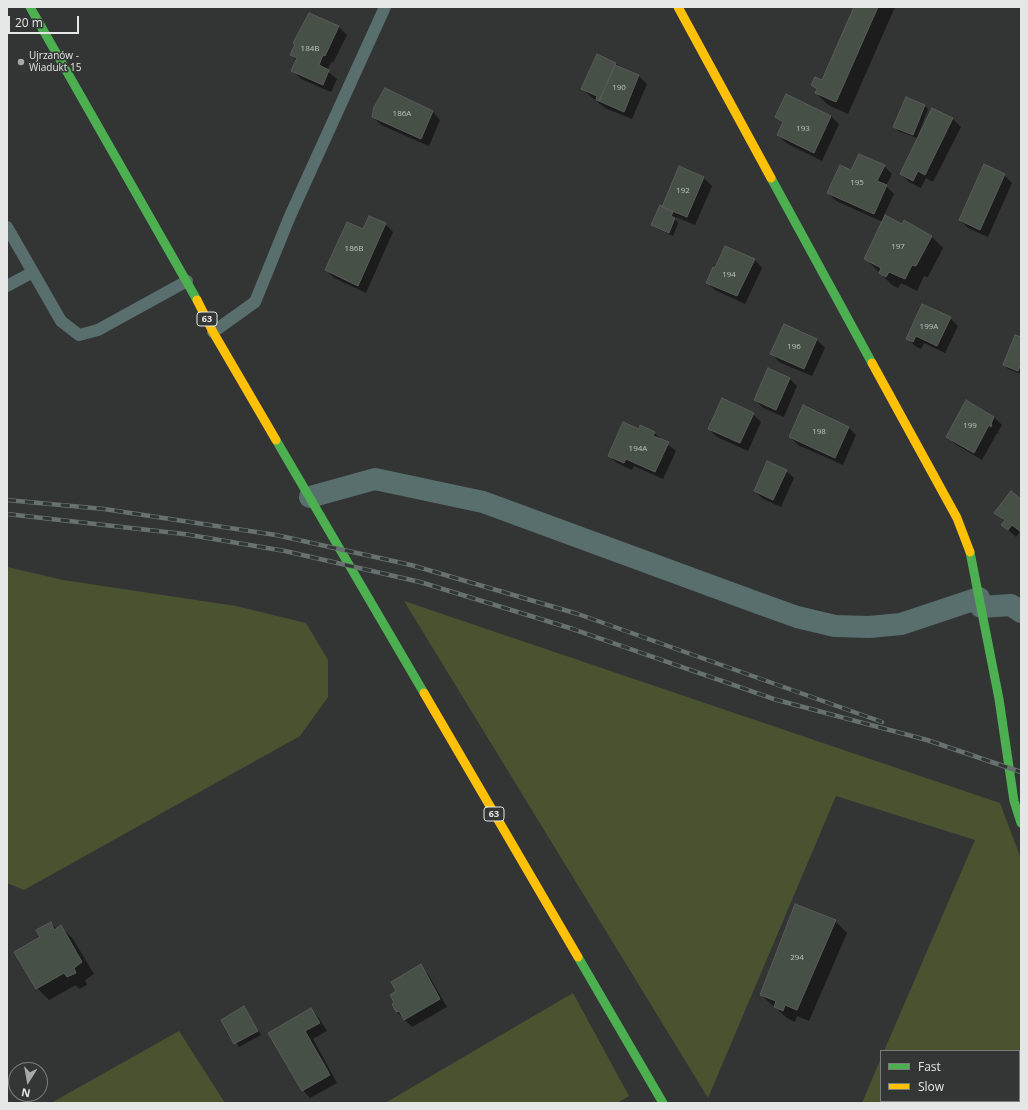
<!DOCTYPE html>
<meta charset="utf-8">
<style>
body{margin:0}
#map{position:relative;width:1028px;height:1110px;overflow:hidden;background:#333534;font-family:"Open Sans",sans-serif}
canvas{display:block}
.frame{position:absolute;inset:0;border:8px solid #e4e7e6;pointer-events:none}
.legend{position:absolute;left:880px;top:1050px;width:140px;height:52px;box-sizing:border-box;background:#323634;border:1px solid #797d7b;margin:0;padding:5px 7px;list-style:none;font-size:12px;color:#e4e7e6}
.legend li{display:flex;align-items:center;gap:8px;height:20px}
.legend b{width:20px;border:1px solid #797d7b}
.north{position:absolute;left:8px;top:1062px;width:40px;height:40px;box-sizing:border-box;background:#323634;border:1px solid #797d7b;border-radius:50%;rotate:191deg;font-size:11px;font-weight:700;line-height:16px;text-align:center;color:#e4e7e6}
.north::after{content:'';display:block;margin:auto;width:14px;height:18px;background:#a6a9a8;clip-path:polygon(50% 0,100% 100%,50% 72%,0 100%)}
.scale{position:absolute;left:8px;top:16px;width:71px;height:18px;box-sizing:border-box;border:2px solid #e4e7e6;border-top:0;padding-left:5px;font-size:12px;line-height:14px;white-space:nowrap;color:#e4e7e6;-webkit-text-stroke:3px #323634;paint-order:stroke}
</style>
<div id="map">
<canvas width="1028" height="1110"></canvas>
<div class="frame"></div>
<ul class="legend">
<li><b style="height:5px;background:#4caf50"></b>Fast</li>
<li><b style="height:5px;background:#ffc107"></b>Slow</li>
</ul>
<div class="north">N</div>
<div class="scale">20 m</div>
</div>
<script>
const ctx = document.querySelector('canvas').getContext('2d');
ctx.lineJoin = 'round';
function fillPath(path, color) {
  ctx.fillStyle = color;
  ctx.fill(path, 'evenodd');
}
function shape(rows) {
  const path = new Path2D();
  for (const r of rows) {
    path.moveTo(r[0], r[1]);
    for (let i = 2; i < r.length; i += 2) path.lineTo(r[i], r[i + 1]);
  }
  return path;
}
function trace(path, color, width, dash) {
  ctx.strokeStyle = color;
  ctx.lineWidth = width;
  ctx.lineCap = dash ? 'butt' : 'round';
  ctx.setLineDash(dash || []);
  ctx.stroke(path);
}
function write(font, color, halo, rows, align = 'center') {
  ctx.font = font + ' "Open Sans",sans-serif';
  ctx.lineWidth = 3;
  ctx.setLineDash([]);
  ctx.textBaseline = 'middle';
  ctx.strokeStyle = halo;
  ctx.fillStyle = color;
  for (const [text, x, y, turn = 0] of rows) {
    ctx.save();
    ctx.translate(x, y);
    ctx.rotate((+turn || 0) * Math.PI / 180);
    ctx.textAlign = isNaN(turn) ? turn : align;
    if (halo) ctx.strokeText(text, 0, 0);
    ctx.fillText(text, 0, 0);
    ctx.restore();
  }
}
fillPath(shape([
 [7,567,63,580,236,606,306,623,328,660,328,697,300,736,24,890,7,883],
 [404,601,1000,803,1021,859,1021,1103,862,1103,881,1058,881,1101,1019,1101,1019,1051,884,1051,975,840,836,796,708,1098],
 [573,993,629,1096,617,1103,385,1103],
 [179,1031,225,1103,51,1103]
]), '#495330');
fillPath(shape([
 [856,7,895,7,848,114,828,105,816,93,817,91,812,85,822,81],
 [309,14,339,27,347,35,333,63,331,62,327,71,337,79,331,92,301,79,293,71,297,61,291,54],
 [616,63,621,68,639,76,647,84,632,119,605,108,582,89],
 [906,98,925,106,928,109,917,138,898,131,895,127],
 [933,110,953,119,961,127,933,182,926,178,921,188,909,182,901,174],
 [433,112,440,120,429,146,381,125,373,117],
 [831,116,839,124,822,161,786,143,778,135,783,124,777,117],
 [985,165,1004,175,1012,183,988,237,968,228,960,220],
 [884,166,892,174,886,186,894,194,884,215,902,225,931,236,943,248,928,277,924,276,917,291,901,283,898,288,892,285,865,258,883,222,836,201,828,193,852,171],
 [680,168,704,178,712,186,695,225,676,217,675,219,678,223,673,236,656,228,652,225,663,207],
 [385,224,393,232,366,293,334,278,326,270],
 [726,247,755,260,762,268,745,304,715,290,707,283,716,269],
 [950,318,958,326,945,353,924,343,921,349,915,346,907,338],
 [784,326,817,340,825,348,812,376,779,362,772,354],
 [1021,338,1021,374,1008,369,1004,365],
 [789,378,797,386,784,417,763,408,755,400],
 [753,414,761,422,748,451,717,437,709,429],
 [994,417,1002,425,998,432,1000,434,997,433,982,460,955,444,947,436],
 [848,427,856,435,843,465,798,445,790,437],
 [639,431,654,433,676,451,663,479,634,466,632,470,617,463,609,456],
 [786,471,794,478,781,507,763,499,755,491],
 [1021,500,1021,533,1020,532,1016,537,1003,525,1005,522,996,512],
 [835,921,847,933,809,1021,797,1016,795,1022,787,1018,761,995],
 [50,923,57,929,61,927,73,939,94,974,85,980,87,985,79,989,76,985,49,1000,37,988,42,937],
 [420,966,428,974,447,1007,412,1027,397,1012,397,992],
 [244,1007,261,1035,239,1047,222,1020],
 [311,1010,319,1018,327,1031,313,1039,337,1083,310,1098,303,1090,270,1034]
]), '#0007');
const building = shape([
 [854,7,878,7,836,102,815,93,817,89,811,85,815,77,822,80,854,7],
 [309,13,339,26,325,56,323,55,319,65,329,70,323,85,291,71,297,58,290,55,295,44,293,43,309,13],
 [597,54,616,63,599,101,596,100,597,96,581,89,597,54],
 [615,65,639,75,624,112,599,101,615,65],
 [385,88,433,111,421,139,372,117,374,107,385,88],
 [786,94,831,116,814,153,777,135,783,122,775,117,786,94],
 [906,97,925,105,913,135,893,127,906,97],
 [932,108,953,118,925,175,918,171,913,181,900,174,932,108],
 [859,154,885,165,877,181,887,185,874,214,827,193,840,165,851,170,859,154],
 [984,164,1005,174,980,230,959,220,984,164],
 [679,166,704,177,687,217,662,207,679,166],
 [660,205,673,212,671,216,675,218,669,233,651,225,660,205],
 [885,215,902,224,904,220,932,236,916,266,912,265,905,279,889,272,886,277,879,273,881,268,864,259,885,215],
 [369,216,386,223,358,286,325,270,347,222,363,229,369,216],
 [725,246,755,259,737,296,706,283,713,267,715,268,725,246],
 [922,304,951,317,937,346,916,336,913,342,906,339,922,304],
 [784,324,817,339,804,369,770,354,784,324],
 [1015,335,1021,337,1021,364,1018,371,1003,365,1015,335],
 [768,368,790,378,776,410,754,400,768,368],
 [722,398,754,413,740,443,708,429,722,398],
 [966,400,994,417,991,424,992,425,991,427,989,425,974,453,946,437,966,400],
 [803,405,849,427,835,458,789,437,803,405],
 [623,422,639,429,640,425,655,432,653,436,669,442,655,472,626,459,624,463,608,456,623,422],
 [767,461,787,470,773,500,754,491,767,461],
 [1011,491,1021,499,1021,532,1012,525,1008,530,1001,525,1005,520,994,513,1011,491],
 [795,904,836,920,797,1010,785,1005,783,1011,774,1007,776,1001,760,995,795,904],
 [51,922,54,930,61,925,82,962,74,968,76,973,67,977,64,973,36,989,14,952,40,937,36,930,51,922],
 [421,964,440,999,404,1020,399,1011,396,1012,392,1004,394,1002,390,995,396,991,391,982,421,964],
 [244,1006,258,1031,234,1044,221,1020,244,1006],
 [311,1008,320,1023,305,1031,330,1075,302,1091,268,1033,311,1008]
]);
fillPath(building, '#465047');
trace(building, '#5a5b5a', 1);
trace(shape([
 [7,227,61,321,79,335,98,330,187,281],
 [7,286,33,272],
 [213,332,255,302,290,216,385,7]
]), '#596f6d', 12);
trace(shape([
 [310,497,375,479,483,502,758,603,797,617,835,626,869,627,901,624,979,598],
 [981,607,1011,605,1021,612]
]), '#596f6d', 22);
trace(shape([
 [30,7,197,300],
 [771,178,872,363],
 [276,440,424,693],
 [970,552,999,699,1014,801,1021,823],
 [578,957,663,1103]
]), '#4caf50', 9);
trace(shape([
 [678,7,771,178],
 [197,300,213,332,276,440],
 [872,363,957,518,970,552],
 [424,693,578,957]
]), '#ffc107', 9);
const rail = shape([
 [7,500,104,509,276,535,411,565,578,614,882,722],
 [7,514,184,534,285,551,420,582,573,629,777,700,927,740,1021,772]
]);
trace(rail, '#677170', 4.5);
trace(rail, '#323634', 3, [9]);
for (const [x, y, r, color] of [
 [21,62,4,"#a6a9a8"]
]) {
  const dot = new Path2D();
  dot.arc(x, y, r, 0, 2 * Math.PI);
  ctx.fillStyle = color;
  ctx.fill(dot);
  trace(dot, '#323634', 1.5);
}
write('8px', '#bcc1be', null, [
 ["184B",310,49],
 ["190",619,88],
 ["186A",402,114],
 ["193",803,129],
 ["195",857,183],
 ["192",683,191],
 ["197",898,247],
 ["186B",354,249],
 ["194",729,275],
 ["199A",929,327],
 ["196",794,347],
 ["199",970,426],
 ["198",819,432],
 ["194A",638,449],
 ["294",797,958]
]);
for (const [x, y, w] of [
 [207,319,20],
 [494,814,20]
]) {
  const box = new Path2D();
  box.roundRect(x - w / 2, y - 7, w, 14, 3);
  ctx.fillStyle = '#323634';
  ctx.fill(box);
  trace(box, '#e4e7e6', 1);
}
write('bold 9px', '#e4e7e6', null, [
 ["63",207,319],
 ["63",494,814]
]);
write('10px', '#e4e7e6', '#323634', [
 ["Ujrzanów -",29,56],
 ["Wiadukt 15",29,68]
], 'left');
</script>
